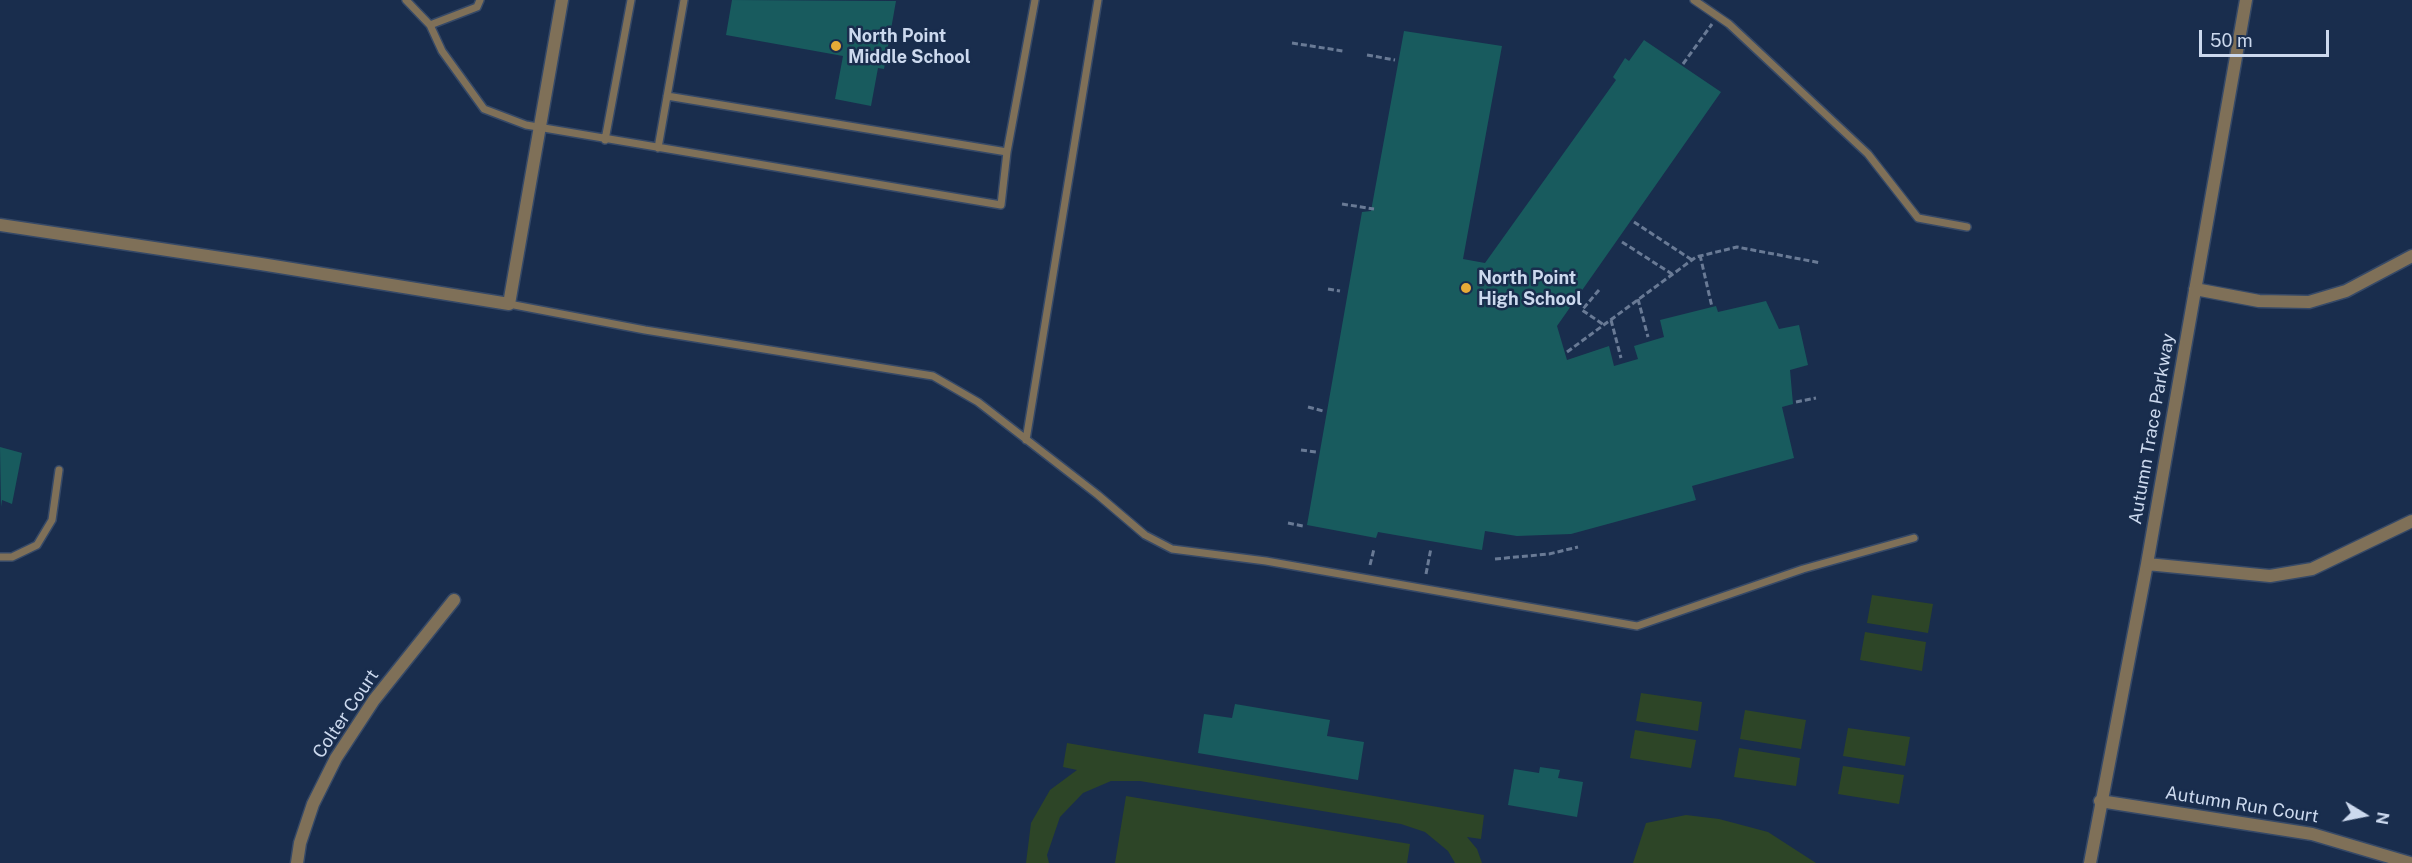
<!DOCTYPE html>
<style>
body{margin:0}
#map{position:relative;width:2412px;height:863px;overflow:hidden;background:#192d4d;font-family:"Public Sans",sans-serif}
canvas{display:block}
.north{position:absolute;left:2334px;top:785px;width:60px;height:60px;-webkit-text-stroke:4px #192d4d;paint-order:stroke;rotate:100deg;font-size:16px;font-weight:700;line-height:24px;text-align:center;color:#ccd9ee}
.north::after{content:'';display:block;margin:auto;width:21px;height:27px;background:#ccd9ee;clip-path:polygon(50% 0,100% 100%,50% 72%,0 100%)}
.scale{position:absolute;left:2199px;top:30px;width:130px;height:27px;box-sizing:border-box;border:3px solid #ccd9ee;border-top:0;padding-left:8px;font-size:18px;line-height:21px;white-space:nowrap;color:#ccd9ee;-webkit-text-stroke:4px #192d4d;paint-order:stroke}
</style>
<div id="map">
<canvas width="2412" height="863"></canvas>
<div class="north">N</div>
<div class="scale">50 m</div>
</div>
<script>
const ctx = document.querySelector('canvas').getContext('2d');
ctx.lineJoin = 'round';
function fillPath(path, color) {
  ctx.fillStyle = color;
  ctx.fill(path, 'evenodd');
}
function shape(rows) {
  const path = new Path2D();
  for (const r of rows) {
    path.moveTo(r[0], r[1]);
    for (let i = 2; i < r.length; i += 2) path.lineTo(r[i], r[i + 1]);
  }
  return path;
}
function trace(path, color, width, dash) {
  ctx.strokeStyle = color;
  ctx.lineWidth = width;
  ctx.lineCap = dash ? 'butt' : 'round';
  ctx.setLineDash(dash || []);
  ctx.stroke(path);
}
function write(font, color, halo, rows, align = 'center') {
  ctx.font = font + ' "Public Sans",sans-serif';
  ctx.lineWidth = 5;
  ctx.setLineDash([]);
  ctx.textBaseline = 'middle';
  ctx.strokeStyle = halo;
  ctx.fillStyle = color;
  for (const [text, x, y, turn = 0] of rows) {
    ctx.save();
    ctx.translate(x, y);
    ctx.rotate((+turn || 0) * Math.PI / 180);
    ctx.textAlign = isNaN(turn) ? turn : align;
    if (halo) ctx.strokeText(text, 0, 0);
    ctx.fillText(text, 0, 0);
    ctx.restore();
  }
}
fillPath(shape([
 [1872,595,1933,604,1928,633,1867,623],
 [1865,632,1926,642,1922,671,1860,660],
 [1641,693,1702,702,1698,731,1636,721],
 [1745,710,1806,720,1801,749,1740,739],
 [1848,728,1910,737,1905,766,1843,756],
 [1635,730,1696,740,1691,768,1630,758],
 [1067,743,1484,815,1481,839,1467,837,1477,849,1482,863,1455,863,1448,851,1425,832,1401,824,1140,781,1111,781,1083,793,1060,817,1047,855,1049,863,1026,863,1031,823,1050,790,1077,770,1063,767],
 [1739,748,1800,758,1796,786,1734,777],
 [1843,766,1904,775,1899,804,1838,794],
 [1126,796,1410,844,1407,863,1115,863],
 [1686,815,1719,819,1768,832,1816,863,1633,863,1646,823]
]), '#2d4527');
fillPath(shape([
 [732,0,896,1,884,69,878,68,871,106,835,99,843,56,726,35],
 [1404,31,1502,46,1463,259,1485,263,1616,80,1613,77,1625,58,1629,61,1644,40,1721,92,1557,326,1567,360,1609,346,1614,366,1638,359,1634,346,1664,337,1660,320,1716,306,1718,312,1766,301,1779,329,1799,325,1808,365,1790,370,1793,404,1782,407,1794,458,1692,486,1696,500,1571,534,1517,536,1485,531,1482,550,1378,532,1376,538,1307,525,1362,212,1371,211],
 [0,447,22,453,12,504,2,500,1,507],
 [1235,704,1330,720,1327,736,1364,742,1358,780,1198,753,1204,714,1232,718],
 [1540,767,1560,770,1558,778,1583,782,1577,817,1508,805,1514,769,1539,773]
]), '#185b5e');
const lane = shape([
 [406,0,430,25,442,51,484,109,526,125,1001,205,1007,152,1035,0],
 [1694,0,1729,24,1868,154,1918,218,1967,227],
 [430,25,477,7,480,0],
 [667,96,1007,152],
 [605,140,631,0],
 [658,148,684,0],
 [509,304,645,330,933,376,978,402,1098,495,1145,535,1172,549,1266,561,1637,626,1803,569,1914,538],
 [1026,440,1098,0],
 [0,557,12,557,37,545,52,520,59,470]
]);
const street = shape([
 [0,225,261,264,509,304,562,0],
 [2195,289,2259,301,2309,302,2346,291,2412,256],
 [2147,564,2270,576,2312,569,2412,521],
 [2100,801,2312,834,2410,863],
 [297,863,300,843,313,804,336,758,374,700,454,600],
 [2090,863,2147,564,2246,0]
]);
trace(lane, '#364967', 10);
trace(street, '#364967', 15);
trace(shape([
 [1292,43,1343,51],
 [1367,55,1395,60],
 [1683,64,1712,24],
 [1342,204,1374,209],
 [1634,222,1692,260],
 [1622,242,1672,274],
 [1700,255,1712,307],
 [1328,289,1340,291],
 [1599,290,1582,310,1604,325],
 [1638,299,1648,337],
 [1611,320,1621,358],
 [1567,352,1696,257,1737,247,1821,263],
 [1796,402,1816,398],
 [1308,407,1323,411],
 [1301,450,1316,452],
 [1288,523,1303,526],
 [1495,559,1549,554,1578,547],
 [1370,565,1374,549],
 [1426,574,1431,548]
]), '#697a95', 3, [6, 3]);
trace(lane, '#7f7058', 7);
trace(street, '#7f7058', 12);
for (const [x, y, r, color] of [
 [836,46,6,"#e8ab37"],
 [1466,288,6,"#e8ab37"]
]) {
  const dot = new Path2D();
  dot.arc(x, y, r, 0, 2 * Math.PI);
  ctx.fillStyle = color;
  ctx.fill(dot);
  trace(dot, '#192d4d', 2);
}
write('bold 18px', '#ccd9ee', '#192d4d', [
 ["North Point",848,36],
 ["Middle School",848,57],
 ["North Point",1478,278],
 ["High School",1478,299]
], 'left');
write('18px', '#ccd9ee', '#192d4d', [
 ["Autumn Trace Parkway",2152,429,-80],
 ["Colter Court",346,714,-56],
 ["Autumn Run Court",2242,805,9]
]);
</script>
